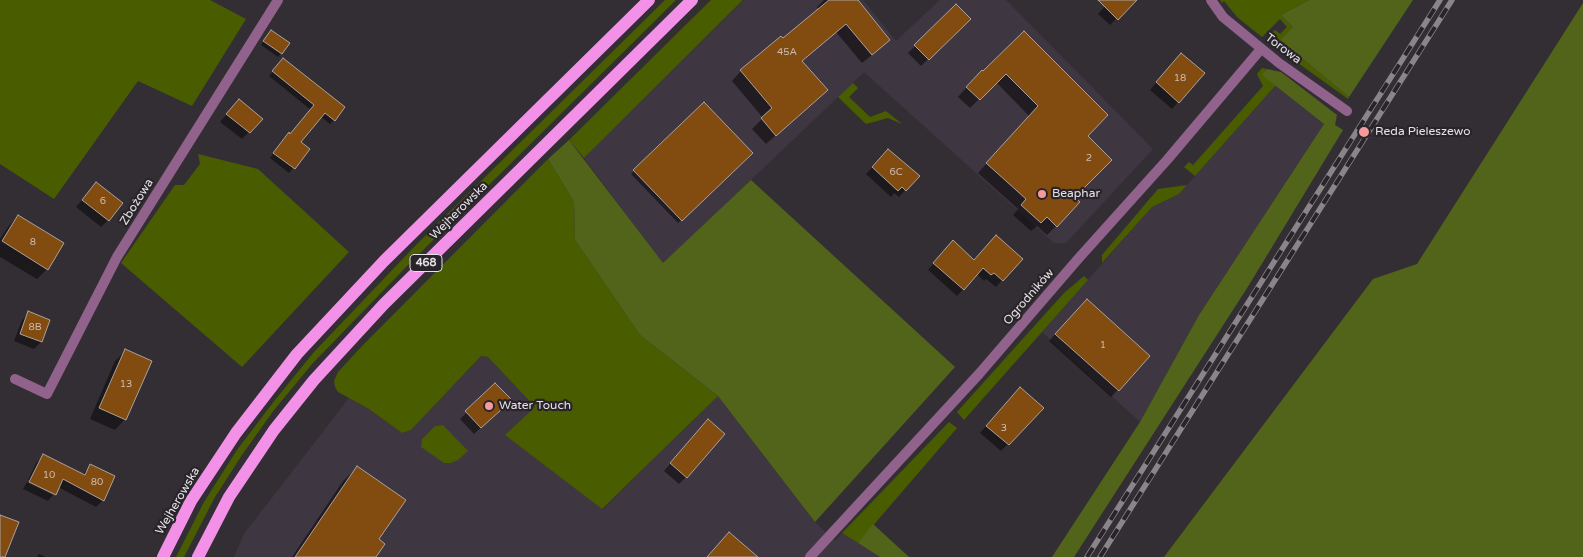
<!DOCTYPE html>
<meta charset="utf-8">
<style>
body{margin:0}
canvas{display:block;background:#332e34}
</style>
<canvas width="1583" height="557"></canvas>
<script>
const ctx = document.querySelector('canvas').getContext('2d');
ctx.lineJoin = 'round';
function fillPath(path, color) {
  ctx.fillStyle = color;
  ctx.fill(path, 'evenodd');
}
function shape(rows) {
  const path = new Path2D();
  for (const r of rows) {
    path.moveTo(r[0], r[1]);
    for (let i = 2; i < r.length; i += 2) path.lineTo(r[i], r[i + 1]);
  }
  return path;
}
function trace(path, color, width, dash) {
  ctx.strokeStyle = color;
  ctx.lineWidth = width;
  ctx.lineCap = dash ? 'butt' : 'round';
  ctx.setLineDash(dash || []);
  ctx.stroke(path);
}
function write(font, color, halo, rows, align = 'center') {
  ctx.font = font + ' "Varela Round",sans-serif';
  ctx.lineWidth = 4.5;
  ctx.setLineDash([]);
  ctx.textBaseline = 'middle';
  ctx.strokeStyle = halo;
  ctx.fillStyle = color;
  for (const [text, x, y, turn = 0] of rows) {
    ctx.save();
    ctx.translate(x, y);
    ctx.rotate((+turn || 0) * Math.PI / 180);
    ctx.textAlign = isNaN(turn) ? turn : align;
    if (halo) ctx.strokeText(text, 0, 0);
    ctx.fillText(text, 0, 0);
    ctx.restore();
  }
}
fillPath(shape([
 [744,0,863,0,896,41,940,0,1006,0,1153,149,1066,243,1054,243,864,72,663,264,584,158],
 [1276,85,1324,124,1199,315,1140,422,1042,332,1152,207,1179,194],
 [481,356,488,357,535,407,506,435,603,509,718,396,815,522,835,541,842,533,880,557,234,557,244,534,349,398,369,409,402,433,411,430]
]), '#3e3641');
fillPath(shape([
 [0,0,210,0,246,19,192,106,138,81,54,199,0,164],
 [665,0,676,0,408,265,313,363,274,410,244,452,215,497,184,557,176,557,204,502,237,450,275,400,314,352,415,246],
 [711,0,743,0,584,158,569,140],
 [1220,0,1309,0,1281,15,1293,27,1280,40,1349,97,1348,99,1266,40,1275,30,1280,34,1287,27,1280,19,1262,37,1237,17,1224,1,1222,3],
 [1262,68,1267,69,1263,75,1276,85,1195,176,1184,167,1189,162,1193,165,1263,86,1257,74],
 [853,83,858,88,849,97,870,117,886,111,902,124,888,118,866,124,838,97],
 [198,154,258,169,349,252,242,367,121,263,175,185,184,185,200,164],
 [548,159,574,202,575,240,640,335,718,396,602,509,505,435,535,407,488,357,481,356,411,430,402,433,369,409,338,392,335,387,334,381,338,372,363,345],
 [1187,185,1179,194,1152,207,1102,263,1102,255,1158,189],
 [1084,276,1088,280,964,420,957,412,1064,293],
 [949,422,957,428,858,543,842,533],
 [443,425,468,451,458,460,451,463,444,463,421,447,422,439,435,426]
]), '#495c00');
fillPath(shape([
 [1309,0,1413,0,1349,97,1280,40,1293,27,1281,15],
 [1583,3,1583,557,1164,557,1373,279,1417,264],
 [1267,69,1281,72,1337,115,1335,125,1343,130,1249,285,1074,557,1052,557,1140,422,1199,315,1324,124,1262,75],
 [569,140,663,263,751,180,955,367,815,522,718,396,640,335,575,240,574,202,548,159],
 [873,524,909,557,880,557,858,543]
]), '#516419');
fillPath(shape([
 [824,0,856,0,879,49,862,63,836,32,801,61,817,99,766,144,752,129,763,118,732,81,741,71,782,40,819,10,817,7],
 [1111,0,1135,0,1110,25,1098,14],
 [956,6,969,19,921,66,908,53],
 [1024,33,1086,136,1056,226,1047,235,1037,226,1031,231,1013,215,1018,209,978,173,1029,116,996,82,970,108,958,97,972,81,983,73],
 [268,35,288,44,278,57,261,45],
 [1175,61,1178,102,1172,109,1150,90],
 [279,64,334,120,330,124,321,117,299,143,308,149,289,173,270,158,284,138,290,135,311,110,269,76],
 [239,100,262,119,242,139,220,122],
 [704,104,751,153,678,223,631,174],
 [888,151,905,190,899,197,894,193,891,197,866,174],
 [96,184,108,220,101,227,76,207],
 [18,216,47,269,37,279,0,257,0,239,8,227],
 [946,249,974,261,1021,259,996,287,986,279,984,281,977,274,957,296,928,270],
 [1080,307,1149,356,1111,397,1049,341],
 [29,313,49,320,41,342,34,349,14,341,22,320],
 [126,350,125,419,115,430,90,419,115,361],
 [495,385,503,407,474,434,460,419],
 [1013,395,1042,408,1001,451,980,433],
 [701,428,686,477,679,484,664,471],
 [43,456,82,475,91,465,103,500,96,507,58,487,54,495,54,493,28,480,36,463],
 [357,468,377,540,375,557,292,557,343,481],
 [27,482,53,495,48,501,23,489],
 [39,554,46,557,37,557]
]), '#0007');
const building = shape([
 [829,0,858,0,890,40,872,55,846,24,802,61,828,90,776,136,761,118,772,108,740,70,781,36,783,38,829,0],
 [1098,0,1137,0,1118,20,1098,0],
 [956,4,971,19,929,60,914,45,956,4],
 [271,30,290,43,282,54,263,41,271,30],
 [1024,31,1108,115,1088,136,1112,160,1075,197,1080,202,1057,227,1047,217,1041,223,1021,205,1026,199,986,163,1038,106,1006,74,980,100,966,87,982,70,983,71,1024,31],
 [1181,53,1205,73,1179,103,1156,82,1181,53],
 [283,58,345,107,335,121,325,113,301,142,310,149,295,169,273,153,289,132,290,134,314,105,272,71,283,58],
 [239,99,263,119,250,133,226,114,239,99],
 [704,102,753,153,682,221,633,170,704,102],
 [888,149,920,176,906,191,902,187,898,191,872,167,888,149],
 [96,182,123,203,109,221,82,200,96,182],
 [18,215,64,243,48,270,2,241,18,215],
 [996,235,1023,259,1003,281,994,273,991,275,983,268,964,290,933,263,953,240,974,260,996,235],
 [1087,299,1150,356,1119,391,1055,334,1087,299],
 [28,311,50,320,42,342,20,334,28,311],
 [125,349,152,361,126,420,99,408,125,349],
 [495,383,512,400,481,428,465,411,495,383],
 [1020,387,1044,408,1009,445,986,426,1020,387],
 [708,419,725,434,687,478,670,463,708,419],
 [43,454,85,475,90,464,115,476,104,501,63,479,56,495,29,482,43,454],
 [357,466,406,500,379,539,385,544,376,557,295,557,357,466],
 [0,515,19,522,5,557,0,557,0,515],
 [729,532,758,557,707,557,729,532]
]);
fillPath(building, '#824c10');
trace(building, '#aaa29c', 1);
trace(shape([
 [1211,0,1223,17,1279,63,1347,111],
 [15,379,47,394,117,257,278,0],
 [810,557,979,374,1078,259,1167,160,1261,49]
]), '#91628b', 10);
trace(shape([
 [163,557,191,501,236,433,297,354,384,261,649,0],
 [198,557,229,497,274,430,314,380,384,304,692,0]
]), '#f291e7', 12);
const rail = shape([
 [1087,557,1440,0],
 [1100,557,1452,0]
]);
trace(rail, '#89858a', 5.5);
trace(rail, '#29242a', 4, [11]);
for (const [x, y, r, color] of [
 [1364,132,6,"#f59b9e"],
 [1042,194,5,"#f59b9e"],
 [489,406,5,"#f59b9e"]
]) {
  const dot = new Path2D();
  dot.arc(x, y, r, 0, 2 * Math.PI);
  ctx.fillStyle = color;
  ctx.fill(dot);
  trace(dot, '#29242a', 2);
}
write('10px', '#ccbcb0', null, [
 ["45A",787,52],
 ["18",1180,78],
 ["2",1089,158],
 ["6C",896,172],
 ["6",103,201],
 ["8",33,242],
 ["8B",35,327],
 ["1",1103,345],
 ["13",126,384],
 ["3",1004,428],
 ["10",49,475],
 ["80",97,482]
]);
for (const [x, y, w] of [
 [426,263,32]
]) {
  const box = new Path2D();
  box.roundRect(x - w / 2, y - 8.5, w, 17, 4);
  ctx.fillStyle = '#29242a';
  ctx.fill(box);
  trace(box, '#e5e2e6', 1);
}
write('bold 11px', '#e5e2e6', null, [
 ["468",426,263]
]);
write('12px', '#e5e2e6', '#29242a', [
 ["Torowa",1283,49,37],
 ["Zbożowa",137,202,-58],
 ["Wejherowska",459,211,-45],
 ["Ogrodników",1029,297,-49],
 ["Wejherowska",178,501,-60]
]);
write('12px', '#e5e2e6', '#29242a', [
 ["Reda Pieleszewo",1375,132],
 ["Beaphar",1052,194],
 ["Water Touch",499,406]
], 'left');
</script>
